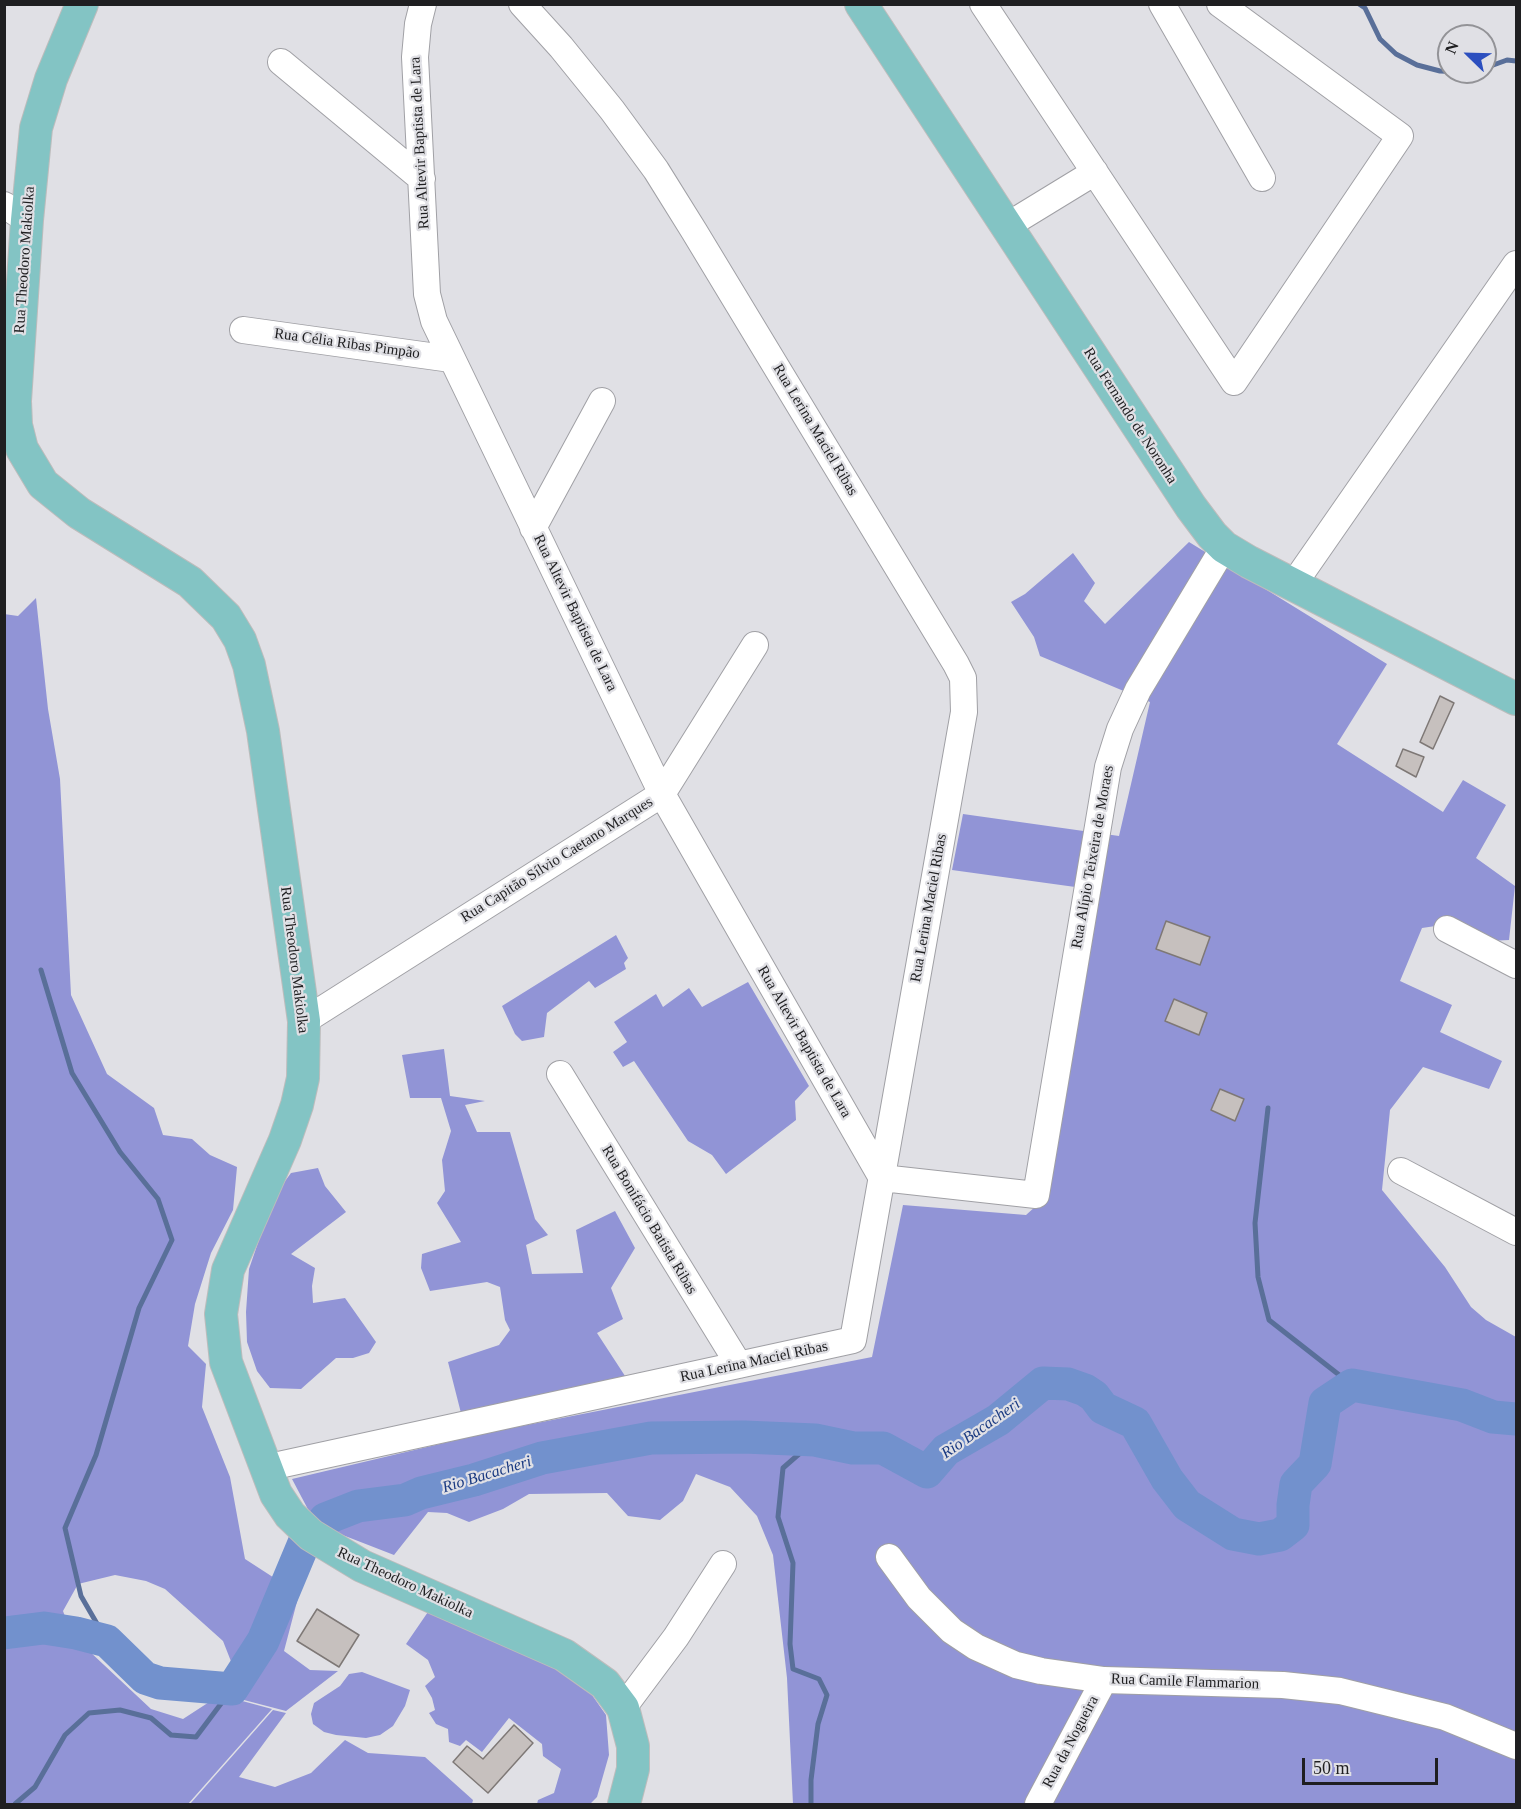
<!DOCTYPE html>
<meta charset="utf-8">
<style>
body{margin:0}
#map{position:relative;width:1521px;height:1809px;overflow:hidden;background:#e0e0e5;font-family:"Times New Roman",serif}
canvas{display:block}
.frame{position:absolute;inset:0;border:6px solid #1f1f21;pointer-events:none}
.north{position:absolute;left:1437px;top:24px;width:60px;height:60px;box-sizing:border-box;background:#e0e0e5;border:2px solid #939397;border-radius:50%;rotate:293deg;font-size:16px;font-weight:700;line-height:24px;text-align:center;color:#1f1f21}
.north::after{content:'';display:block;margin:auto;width:21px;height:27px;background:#2c4fbf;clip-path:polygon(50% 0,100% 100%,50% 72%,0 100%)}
.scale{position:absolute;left:1302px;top:1758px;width:136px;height:27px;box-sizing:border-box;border:3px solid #1f1f21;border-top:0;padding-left:8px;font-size:18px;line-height:21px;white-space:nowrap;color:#1f1f21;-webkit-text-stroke:4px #e0e0e5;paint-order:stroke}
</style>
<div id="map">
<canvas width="1521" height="1809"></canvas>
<div class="frame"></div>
<div class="north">N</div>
<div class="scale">50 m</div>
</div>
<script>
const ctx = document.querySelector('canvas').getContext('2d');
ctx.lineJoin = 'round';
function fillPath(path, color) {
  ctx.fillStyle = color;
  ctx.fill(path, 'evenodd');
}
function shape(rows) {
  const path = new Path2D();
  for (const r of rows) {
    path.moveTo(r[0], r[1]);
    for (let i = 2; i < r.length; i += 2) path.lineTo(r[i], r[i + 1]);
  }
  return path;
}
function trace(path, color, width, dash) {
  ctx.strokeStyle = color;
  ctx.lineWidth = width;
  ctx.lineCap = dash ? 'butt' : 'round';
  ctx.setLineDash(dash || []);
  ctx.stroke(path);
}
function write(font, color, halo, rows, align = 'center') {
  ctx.font = font + ' "Times New Roman",serif';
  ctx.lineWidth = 4.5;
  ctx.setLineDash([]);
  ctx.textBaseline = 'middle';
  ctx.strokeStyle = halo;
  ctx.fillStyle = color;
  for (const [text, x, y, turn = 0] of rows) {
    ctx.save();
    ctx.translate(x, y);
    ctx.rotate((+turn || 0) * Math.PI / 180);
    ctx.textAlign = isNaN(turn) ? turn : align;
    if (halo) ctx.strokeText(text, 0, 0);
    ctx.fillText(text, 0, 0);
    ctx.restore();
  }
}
fillPath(shape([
 [1189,542,1387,664,1337,744,1443,812,1463,780,1506,805,1476,858,1515,886,1509,940,1489,941,1449,924,1422,928,1400,981,1452,1005,1440,1032,1502,1061,1489,1089,1423,1067,1390,1110,1382,1190,1445,1267,1471,1307,1486,1320,1516,1337,1516,1804,793,1804,787,1678,773,1555,757,1516,730,1487,696,1474,683,1501,660,1520,628,1516,607,1493,529,1494,503,1509,469,1522,447,1513,428,1512,394,1555,340,1534,311,1515,292,1479,486,1433,872,1357,903,1205,1026,1215,1047,1196,1097,890,952,870,963,814,1119,836,1150,702,1040,656,1034,637,1011,602,1025,594,1073,553,1095,583,1084,601,1105,624],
 [36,598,48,709,60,779,71,995,107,1074,154,1108,163,1135,192,1139,210,1155,237,1167,233,1210,211,1253,195,1304,188,1346,206,1364,202,1407,230,1477,245,1559,299,1594,284,1651,310,1670,338,1671,286,1711,221,1694,234,1669,223,1641,165,1589,146,1581,115,1575,78,1584,63,1611,72,1635,151,1709,183,1719,220,1695,272,1709,188,1804,5,1804,4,614,18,616],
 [616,935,628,958,624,963,626,969,595,988,589,981,547,1013,544,1037,522,1041,515,1034,502,1006],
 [748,982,809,1086,795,1101,796,1120,726,1174,712,1155,688,1141,634,1061,623,1067,613,1052,627,1042,614,1022,656,994,663,1007,689,988,702,1007],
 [444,1049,450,1096,485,1101,465,1105,477,1132,510,1132,535,1219,548,1235,526,1245,532,1274,583,1273,576,1230,615,1211,635,1248,611,1288,623,1319,597,1333,627,1379,462,1417,448,1362,499,1345,510,1330,505,1320,500,1287,487,1282,430,1291,421,1268,422,1254,461,1242,437,1203,445,1191,442,1160,451,1131,441,1098,410,1098,402,1055],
 [318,1168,325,1186,346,1212,291,1254,315,1268,312,1286,313,1303,345,1298,376,1342,369,1353,353,1358,336,1358,301,1389,270,1388,257,1371,247,1342,246,1312,249,1269,274,1196,291,1173],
 [430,1609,558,1664,592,1695,606,1715,609,1755,597,1797,590,1804,537,1804,538,1800,554,1793,561,1769,543,1756,542,1744,509,1718,482,1752,466,1740,460,1746,449,1742,448,1729,436,1724,429,1713,435,1710,432,1698,425,1686,435,1677,428,1660,406,1644],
 [362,1672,410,1690,405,1706,393,1726,380,1735,366,1738,336,1735,324,1732,313,1724,311,1714,314,1703,340,1686,349,1674],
 [273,1710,286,1713,239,1777,275,1787,311,1773,345,1740,368,1753,425,1757,473,1800,472,1804,190,1804]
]), '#9194d6');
trace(shape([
 [1359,4,1365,8,1380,39,1396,54,1417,65,1440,71,1463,72],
 [1485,68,1507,60,1516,61],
 [41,970,72,1073,120,1152,158,1199,172,1240,139,1308,96,1455,65,1528,81,1596,107,1641],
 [1268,1108,1255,1223,1258,1277,1269,1320,1352,1385],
 [15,1804,35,1787,65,1735,89,1713,120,1710,151,1718,171,1735,196,1737,232,1689],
 [811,1804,811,1780,818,1724,827,1695,819,1679,793,1669,790,1644,793,1563,778,1517,783,1468,815,1440]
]), '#596f99', 5);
trace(shape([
 [325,1519,358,1506,405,1500,421,1493,474,1480,542,1458,651,1438,744,1437,815,1440,853,1448,883,1448,927,1472,946,1450,998,1420,1043,1383,1068,1384,1085,1390,1094,1396,1103,1408,1135,1423,1167,1479,1187,1505,1233,1534,1259,1539,1280,1535,1293,1525,1293,1505,1296,1484,1315,1464,1325,1403,1352,1385,1462,1405,1493,1417,1516,1419],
 [4,1633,44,1628,76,1633,107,1641,145,1678,160,1683,232,1689,263,1641,304,1543]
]), '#7291cd', 33);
const building = shape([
 [1440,696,1454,703,1433,749,1420,742,1440,696],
 [1403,749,1424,757,1416,777,1396,766,1403,749],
 [1166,921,1210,937,1200,965,1156,949,1166,921],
 [1174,999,1207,1013,1199,1035,1165,1021,1174,999],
 [1220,1089,1244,1099,1235,1121,1211,1110,1220,1089],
 [317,1609,359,1635,339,1667,297,1641,317,1609],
 [514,1725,533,1743,488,1793,453,1762,467,1746,483,1759,514,1725]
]);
fillPath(building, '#c6c0be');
trace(building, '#7e7876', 1.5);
const minor = shape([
 [423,4,418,24,415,57,427,294,434,321,662,794,882,1178,1036,1195,1108,767,1120,729,1138,690,1224,547],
 [983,4,1234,382,1400,136,1220,4],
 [1162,4,1262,178],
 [281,62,422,179],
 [4,205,27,220],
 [1005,227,1095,172],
 [243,330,451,359],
 [533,528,602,401],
 [1293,585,1516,264],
 [1447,929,1516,965],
 [304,1021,662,794,755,645],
 [560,1074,739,1365],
 [1401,1171,1516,1232],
 [265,1468,853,1340,964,712,963,678,956,664,694,231,656,170,612,110,561,47,522,4],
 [889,1557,919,1598,952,1631,976,1647,1016,1665,1041,1671,1104,1680,1283,1685,1340,1691,1445,1717,1516,1746],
 [623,1708,676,1637,723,1564],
 [1038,1804,1104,1680]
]);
const major = shape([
 [82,4,51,79,36,128,27,220,15,401,16,425,22,449,43,484,79,513,190,582,226,617,240,640,249,665,263,731,304,1021,303,1078,297,1105,285,1140,228,1270,221,1314,226,1362,276,1494,290,1515,311,1535,362,1566,564,1655,605,1684,623,1708,633,1746,633,1769,624,1804],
 [861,4,1191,507,1212,535,1224,547,1249,562,1516,699]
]);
trace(minor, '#a0a0a5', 28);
trace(major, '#bcbcbc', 34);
trace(minor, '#fff', 26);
trace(major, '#83c4c4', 32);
write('15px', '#1f1f21', '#e0e0e5', [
 ["Rua Altevir Baptista de Lara",420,143,-93],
 ["Rua Theodoro Makiolka",25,260,-86],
 ["Rua Célia Ribas Pimpão",347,344,8],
 ["Rua Fernando de Noronha",1130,416,57],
 ["Rua Lerina Maciel Ribas",815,430,59],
 ["Rua Altevir Baptista de Lara",575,613,64],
 ["Rua Alípio Teixeira de Moraes",1093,857,-80],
 ["Rua Capitão Sílvio Caetano Marques",557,860,-32],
 ["Rua Lerina Maciel Ribas",929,908,-80],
 ["Rua Theodoro Makiolka",294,960,83],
 ["Rua Altevir Baptista de Lara",804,1042,60],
 ["Rua Bonifácio Batista Ribas",649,1220,59],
 ["Rua Lerina Maciel Ribas",754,1362,-12],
 ["Rua Theodoro Makiolka",405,1583,25],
 ["Rua Camile Flammarion",1185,1682,2],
 ["Rua da Nogueira",1071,1742,-62]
]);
write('italic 16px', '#193981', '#e0e0e5', [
 ["Rio Bacacheri",981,1429,-35],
 ["Rio Bacacheri",487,1475,-17]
]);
</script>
